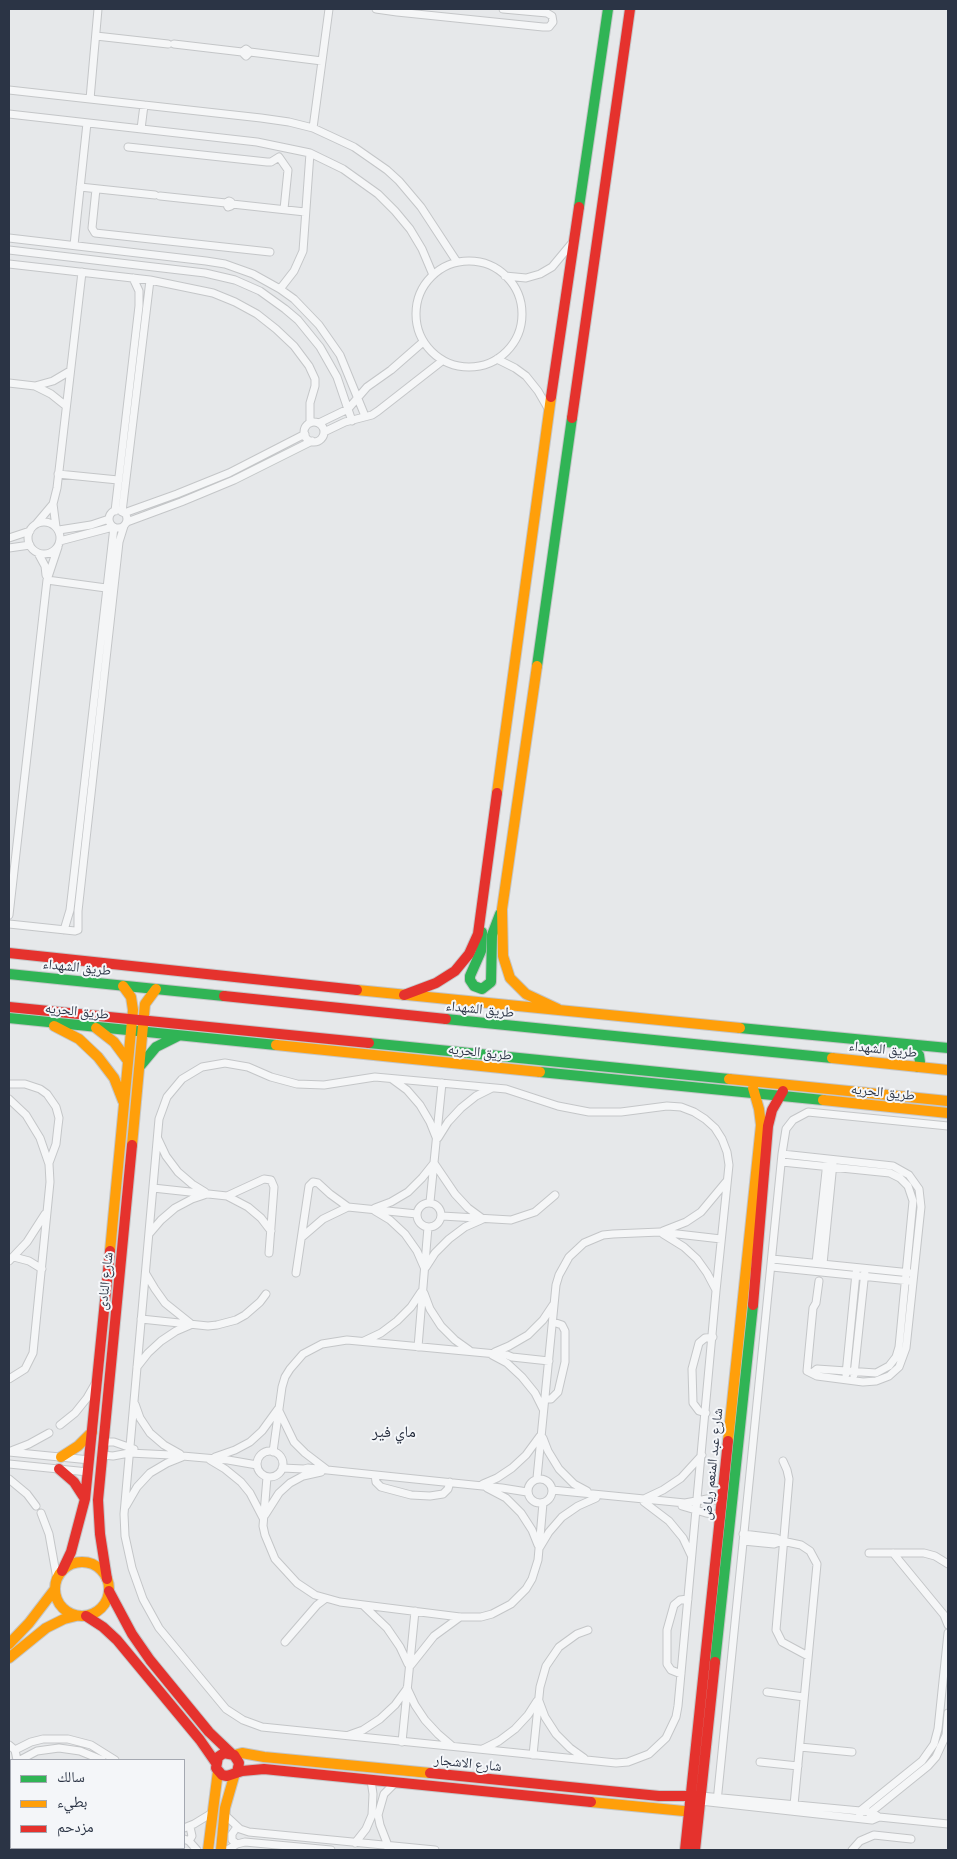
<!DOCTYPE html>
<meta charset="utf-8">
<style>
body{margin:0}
#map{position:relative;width:957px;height:1859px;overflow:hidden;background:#e6e8ea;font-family:Ubuntu,"Noto Naskh Arabic",sans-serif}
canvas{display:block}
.frame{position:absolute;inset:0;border:10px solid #2b3445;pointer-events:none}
.legend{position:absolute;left:10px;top:1759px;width:175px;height:90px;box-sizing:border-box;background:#f4f6f9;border:1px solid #a4a8b1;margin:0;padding:6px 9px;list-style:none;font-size:15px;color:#2b3445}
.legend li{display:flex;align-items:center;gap:10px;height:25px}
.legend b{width:25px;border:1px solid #a4a8b1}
</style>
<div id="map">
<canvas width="957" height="1859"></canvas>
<div class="frame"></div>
<ul class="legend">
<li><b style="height:6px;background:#30b455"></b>سالك</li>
<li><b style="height:6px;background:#ff9f0a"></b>بطيء</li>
<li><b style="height:6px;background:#e5322d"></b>مزدحم</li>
</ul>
</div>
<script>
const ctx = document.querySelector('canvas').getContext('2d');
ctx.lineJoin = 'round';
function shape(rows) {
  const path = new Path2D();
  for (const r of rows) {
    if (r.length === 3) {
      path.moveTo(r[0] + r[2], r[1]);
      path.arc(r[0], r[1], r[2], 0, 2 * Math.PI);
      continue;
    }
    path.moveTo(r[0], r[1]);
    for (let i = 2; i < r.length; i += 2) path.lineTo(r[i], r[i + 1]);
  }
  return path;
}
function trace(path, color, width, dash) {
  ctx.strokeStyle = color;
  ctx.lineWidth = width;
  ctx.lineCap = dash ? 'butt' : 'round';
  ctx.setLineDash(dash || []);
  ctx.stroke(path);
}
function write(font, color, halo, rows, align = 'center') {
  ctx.font = font + ' Ubuntu,"Noto Naskh Arabic",sans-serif';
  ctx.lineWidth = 4;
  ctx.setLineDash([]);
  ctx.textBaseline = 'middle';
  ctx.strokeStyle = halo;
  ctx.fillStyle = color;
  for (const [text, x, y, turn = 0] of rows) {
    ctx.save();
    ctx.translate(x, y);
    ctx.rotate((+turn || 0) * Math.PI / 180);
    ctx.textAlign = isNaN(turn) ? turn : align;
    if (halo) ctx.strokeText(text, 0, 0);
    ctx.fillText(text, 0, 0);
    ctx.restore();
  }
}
const street = shape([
 [376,9,397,12,543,27,549,27,553,22,552,16,547,13,503,9],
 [96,36,168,44],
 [174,44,242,52,246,49,250,52,246,56,242,52],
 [250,52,322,61],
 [9,90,261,118,289,122,313,128,354,147,387,170,399,181,421,207,457,262],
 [90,99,98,9],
 [9,114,257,142,310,153,343,169,378,194,395,211,410,229,422,249,433,275],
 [313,128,329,9],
 [141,129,144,105],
 [128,147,267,162,271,162,279,157,288,170,284,209],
 [80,187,155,195],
 [96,189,92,228,95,233,270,252],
 [160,196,226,203,229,201,231,202,231,206,228,207,226,203],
 [232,204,305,212],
 [9,238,206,261,225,264,253,274,280,289,294,299,319,325,340,355,365,416],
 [74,245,87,123],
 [9,250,205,273,235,280,260,291,285,309,298,320,320,347,337,377,352,421],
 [469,314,53],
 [9,264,150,280,213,293,235,302,257,314,276,329,294,346,309,366,315,379,315,386,310,403,310,423],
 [505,276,526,278,540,274,552,267,572,243],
 [280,289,294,271,303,251,310,153],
 [497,359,515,368,526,376,538,391,549,410],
 [9,383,35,386,51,394,66,406],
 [35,386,53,381,70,371],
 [314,432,10],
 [319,423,348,409,367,387,391,370,423,342],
 [324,432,345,422,372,415,378,411,442,361],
 [58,474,118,480],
 [118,519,9],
 [115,511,139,306,139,291,133,278],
 [122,512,150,280],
 [124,513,177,494,229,473,305,434],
 [127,522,181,502,234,480,312,441],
 [44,538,16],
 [37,523,53,504],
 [56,527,53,504,57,488,82,272],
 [59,530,91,525,109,519],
 [9,538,30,531],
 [60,541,113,527],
 [9,548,30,545],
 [38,553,45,566,46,575],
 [47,580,106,588],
 [9,915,47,580,58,547],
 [9,924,75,931,78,930,78,911,119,542,124,526],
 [64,930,70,910,114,527],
 [225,1063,248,1067,271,1077,297,1084,324,1085,375,1077,506,1089,558,1106,589,1112,621,1112,667,1106,681,1107,694,1112,705,1119,715,1128,722,1139,727,1152,729,1165,716,1291,678,1706,676,1717,666,1738,649,1754,628,1762,616,1763,262,1727,243,1720,226,1709,159,1628,143,1599,132,1568,125,1536,124,1514,159,1119,167,1097,182,1079,202,1067,225,1063],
 [392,1079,407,1090,420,1105,430,1122,436,1137],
 [9,1084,25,1084,40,1089,47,1094,56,1107,59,1118,58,1126,56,1144,49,1163],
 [9,1099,26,1115,40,1138,49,1164,50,1182,33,1353,25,1369,9,1379],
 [438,1138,448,1122,461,1108,476,1096,492,1088],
 [158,1139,166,1156,178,1172,192,1184,205,1192],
 [782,1154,893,1166,909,1175,919,1189,921,1207,906,1348,899,1367,889,1376,876,1381,863,1382,817,1376,807,1371,813,1308,816,1303,819,1281],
 [782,1162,890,1173,900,1178,908,1186,913,1201,899,1347,896,1357,889,1366,876,1373,817,1369,812,1373],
 [153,1188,227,1196,264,1179,271,1180,274,1187,269,1253],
 [227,1196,248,1207,261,1218,271,1231],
 [430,1202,442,1083],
 [429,1215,12],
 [375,1208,391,1202,408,1192,422,1178,434,1163,455,1194,468,1208,483,1219],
 [375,1211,390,1220,405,1234,417,1251,424,1267],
 [442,1216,511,1220,535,1212,555,1195],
 [663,1231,686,1222,701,1212,726,1182],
 [149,1234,161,1220,175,1208,192,1199,204,1195],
 [663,1234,684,1247,697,1259,707,1273,716,1290],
 [302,1237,323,1219,348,1207],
 [14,1257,29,1261,42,1269],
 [772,1259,911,1273],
 [9,1261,27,1242,45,1214],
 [816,1263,827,1162],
 [823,1264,833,1163],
 [426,1267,435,1253,449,1239,465,1227,481,1220],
 [772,1267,910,1281],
 [296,1273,309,1186,313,1182,318,1183,330,1194,348,1207,417,1214],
 [146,1274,155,1289,165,1303,190,1323],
 [424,1293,430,1309,441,1326,455,1340,469,1350],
 [141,1319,208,1326,217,1325,236,1320,245,1315,260,1302,266,1294],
 [364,1341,381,1333,397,1321,411,1307,421,1292],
 [418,1347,428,1227],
 [495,1352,509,1346,528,1335,543,1320,553,1305],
 [492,1355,507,1363,522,1377,535,1393,543,1409],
 [137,1367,148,1353,161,1341,176,1331,190,1325],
 [846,1374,856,1273],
 [854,1375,865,1271],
 [545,1399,551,1399,558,1392,565,1362,565,1331,562,1325,553,1322],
 [135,1404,140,1418,150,1433,164,1445,180,1454],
 [279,1411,294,1442,305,1453,326,1469],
 [706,1413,699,1411,693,1403,692,1369,699,1343,705,1338,713,1337],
 [60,1425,75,1413,87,1398,95,1384],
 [543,1438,548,1451,559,1469,574,1484,587,1491],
 [103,1442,114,1442,134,1449],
 [11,1451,29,1444,49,1433],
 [270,1464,13],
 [9,1452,90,1460],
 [273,1452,282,1387,285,1377,290,1369,303,1354,322,1344,347,1340,507,1355,512,1357,549,1361],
 [102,1455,113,1456,129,1453,171,1455,228,1460,257,1465],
 [215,1457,235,1450,250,1442,262,1431,278,1409],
 [210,1460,225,1469,241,1482,250,1493,263,1518],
 [783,1461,787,1470,789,1479,776,1630,782,1642,808,1656],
 [9,1464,88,1472],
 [282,1468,304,1469,308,1468,502,1488,527,1492],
 [375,1475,376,1482,381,1487,411,1495,430,1496,443,1494,448,1489,450,1482],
 [267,1477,263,1526,265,1535,275,1559,297,1583,315,1595,340,1602,460,1617,481,1617,492,1614,511,1604,526,1589,532,1579,538,1560,543,1503],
 [537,1478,556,1285,559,1275,569,1257,584,1243,603,1235,613,1234,660,1232,721,1239],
 [540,1491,12],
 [9,1479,27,1494,36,1506],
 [483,1484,497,1478,512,1468,526,1455,540,1436],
 [487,1488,506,1498,521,1513,532,1530,538,1545],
 [552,1490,685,1503,707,1499,722,1501],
 [646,1498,663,1490,681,1478,702,1455],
 [644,1502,669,1521,683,1538,691,1555],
 [126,1506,137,1487,150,1473,167,1463,182,1457],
 [682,1506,706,1513,720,1515],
 [41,1513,49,1534,57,1579],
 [265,1515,279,1493,290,1483,303,1476,321,1472],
 [743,1534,776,1538,782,1541,801,1545,810,1551,817,1564,794,1805],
 [743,1541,774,1544,782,1541],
 [540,1547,549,1532,562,1517,578,1506,596,1498],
 [869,1553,924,1553,935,1556,948,1564],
 [893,1553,944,1615,948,1625],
 [364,1606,387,1628,400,1647,408,1664],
 [285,1642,317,1605,325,1599],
 [411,1665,434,1636,460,1617],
 [681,1674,671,1670,667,1664,667,1630,674,1605,680,1600,688,1599],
 [407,1688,415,1705,425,1720,438,1734,452,1746],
 [767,1692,804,1697],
 [539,1701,545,1717,556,1734,570,1748,584,1758],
 [349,1735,363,1730,380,1719,395,1705,406,1690],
 [402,1742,415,1611],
 [9,1745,15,1750,17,1760],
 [800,1747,852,1752],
 [483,1749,499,1741,515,1729,528,1715,537,1701],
 [15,1750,31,1742,43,1739,68,1739,91,1745,115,1760],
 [533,1755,540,1687,546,1666,559,1647,577,1634,588,1630],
 [20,1760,37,1751,59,1748,80,1751,102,1760],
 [760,1762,798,1766],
 [9,1768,11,1767],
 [701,1796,871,1812,879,1817],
 [700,1801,872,1820,879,1817,948,1824],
 [717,1802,782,1154,786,1129,793,1120,808,1112,948,1126],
 [224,1814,240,1829,249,1832,435,1850],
 [870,1814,871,1812,928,1766,936,1757,946,1735,948,1713],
 [859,1818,860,1811,922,1761,934,1744,938,1729,948,1633],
 [184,1828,194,1824,212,1813],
 [184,1839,189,1841,197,1850],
 [189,1841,192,1836,190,1827],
 [355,1843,366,1829,372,1815,373,1794,371,1780],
 [237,1844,232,1840,232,1834,237,1827],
 [130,1850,132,1848],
 [141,1850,142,1848],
 [227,1850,237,1844,245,1842,331,1850],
 [388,1850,387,1843,380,1825,378,1815,384,1794,395,1783],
 [852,1850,860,1841,874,1835,911,1839]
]);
const fast = shape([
 [579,207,608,9],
 [537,666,572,418],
 [482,932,481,951,470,976,470,980,474,986,482,989,491,982,492,935,500,914],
 [9,974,224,996],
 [9,1018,276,1045],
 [446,1019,832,1058],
 [740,1028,948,1048],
 [369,1043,729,1079],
 [905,1046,919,1055,920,1062,918,1067],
 [141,1065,156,1047,178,1036],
 [540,1072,823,1100],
 [715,1662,753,1305]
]);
const slow = shape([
 [537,666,502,909,503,956,510,978,526,994,558,1009],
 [497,793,551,397],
 [357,990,740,1028],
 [54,1026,79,1039,98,1057,114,1078,123,1101],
 [96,1028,114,1042,128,1061],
 [276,1045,540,1072],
 [832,1058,948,1070],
 [729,1079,948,1101],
 [823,1100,948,1113],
 [132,1145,145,1004,156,989],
 [110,1251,133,1010,131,997,123,986],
 [728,1441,761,1125,759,1109,753,1088],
 [61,1457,78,1446,92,1432],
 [82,1589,27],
 [9,1644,29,1623,55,1589],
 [9,1658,46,1628,64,1619,76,1616],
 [234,1755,242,1753,264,1757,430,1773],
 [591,1802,694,1812],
 [208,1850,218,1771],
 [221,1850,225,1808,235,1773]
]);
const jam = shape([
 [551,397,579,207],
 [572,418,630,9],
 [9,953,357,990],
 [404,995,436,983,455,971,469,954,478,934,497,793],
 [224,996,446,1019],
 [9,1007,369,1043],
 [753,1305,768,1126,772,1110,783,1091],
 [59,1469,74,1482,85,1499],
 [62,1571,71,1552,85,1499,110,1251],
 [107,1579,100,1534,98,1500,132,1145],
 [109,1591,132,1634,150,1660,209,1732,231,1753],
 [86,1616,103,1627,117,1640,200,1740,216,1763],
 [237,1772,239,1763,234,1755,224,1753,218,1757,216,1768,222,1775,227,1776,242,1771,264,1769,591,1802],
 [430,1773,659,1796,698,1796],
 [685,1850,728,1441],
 [695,1850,715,1662]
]);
trace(street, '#c4c6c8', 9);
trace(fast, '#c4c6c8', 12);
trace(slow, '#c4c6c8', 12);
trace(jam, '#c4c6c8', 12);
trace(street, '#f5f6f7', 7);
trace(fast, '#30b455', 10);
trace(slow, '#ff9f0a', 10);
trace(jam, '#e5322d', 10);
write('14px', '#2b3445', '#f4f6f9', [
 ["طريق الشهداء",77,967,6],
 ["طريق الشهداء",480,1009,6],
 ["طريق الحريه",77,1011,6],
 ["طريق الشهداء",883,1049,6],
 ["طريق الحريه",480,1052,6],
 ["طريق الحريه",883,1092,6],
 ["شارع النادى",105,1281,-84],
 ["شارع عبد المنعم رياض",712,1464,-84],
 ["شارع الاشجار",468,1763,6]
]);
write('16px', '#1d2536', '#f4f6f9', [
 ["ماي فير",394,1432]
]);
</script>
